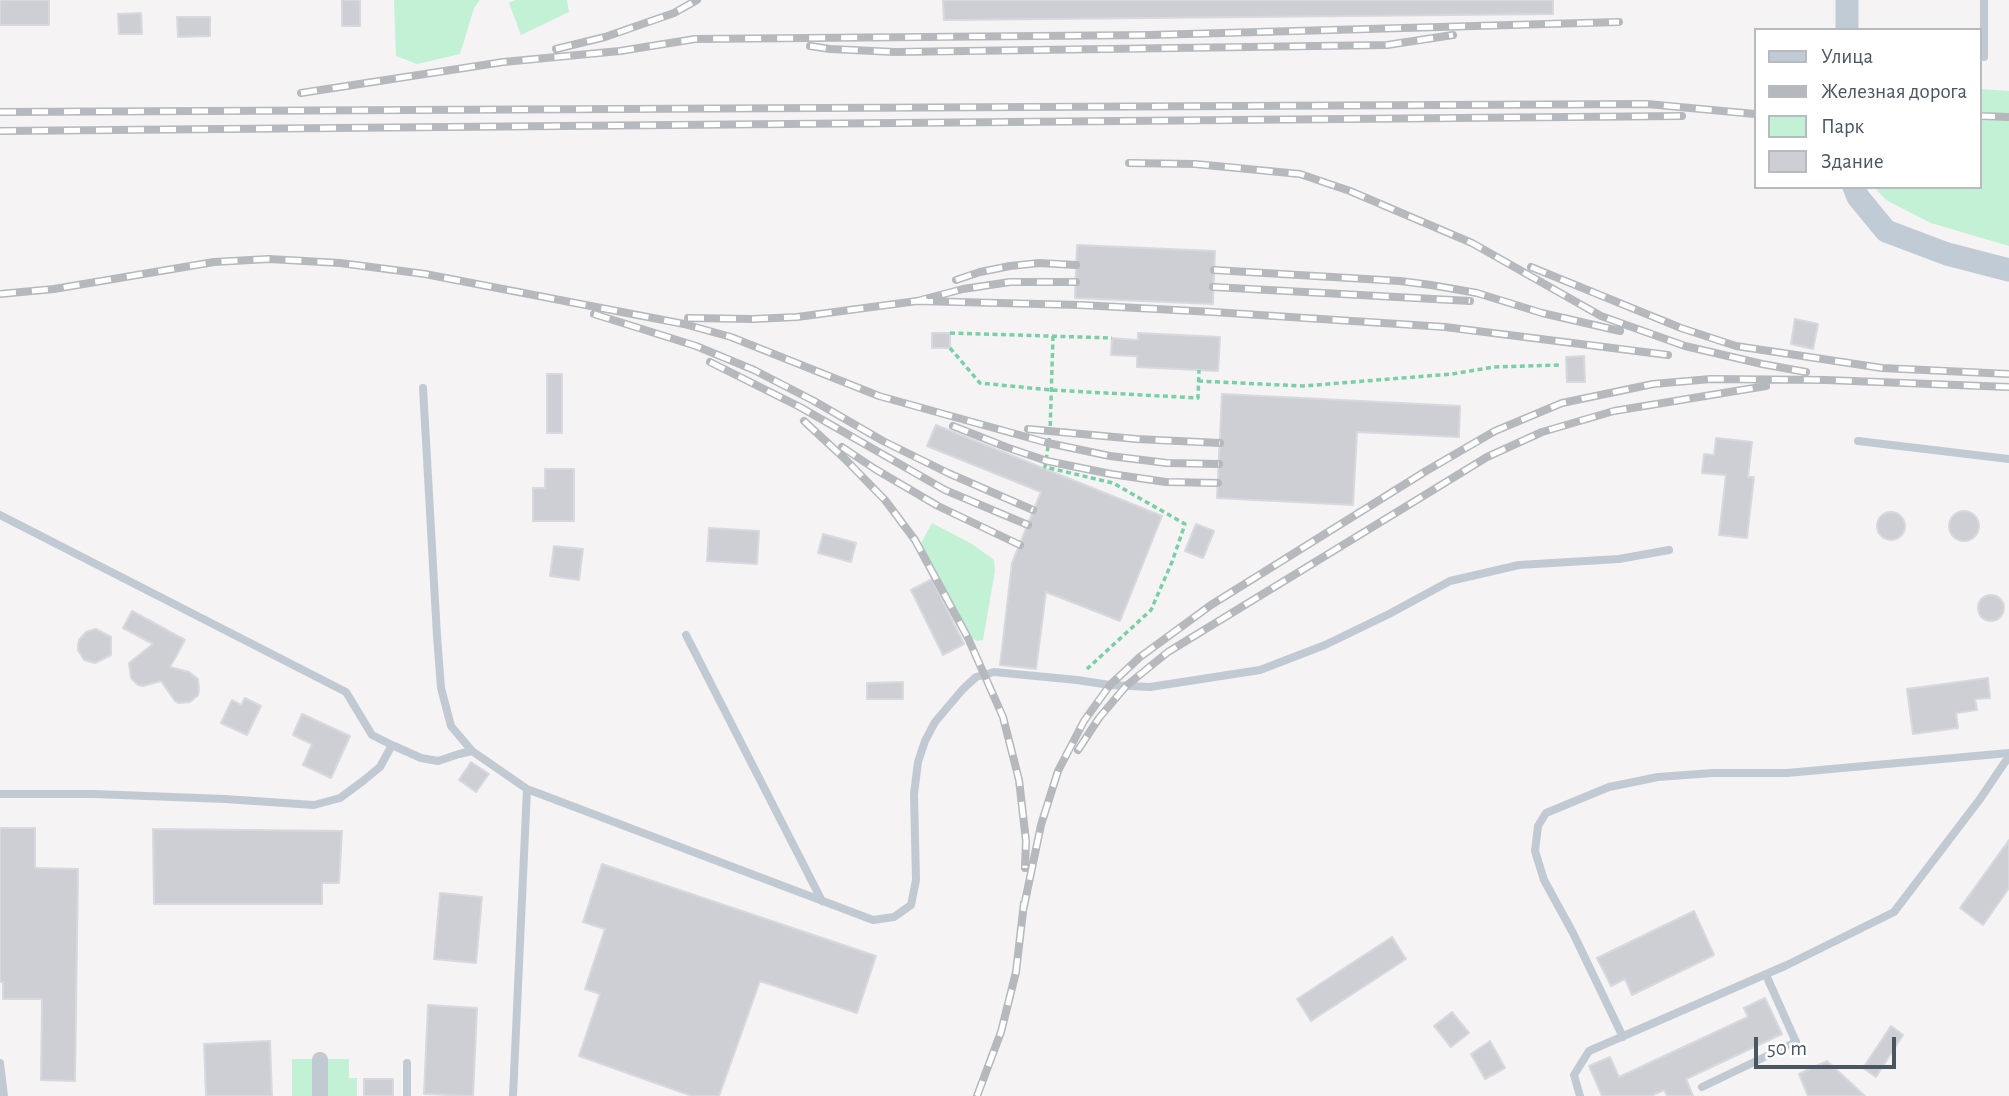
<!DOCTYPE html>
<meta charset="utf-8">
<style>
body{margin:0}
#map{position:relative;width:2009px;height:1096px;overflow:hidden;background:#f5f3f3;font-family:"Alegreya Sans",sans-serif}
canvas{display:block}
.legend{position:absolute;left:1754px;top:28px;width:228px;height:161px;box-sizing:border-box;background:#fff;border:2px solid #b7bbc0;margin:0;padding:9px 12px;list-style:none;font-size:21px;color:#4a5661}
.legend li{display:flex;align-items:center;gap:14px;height:35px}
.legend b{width:35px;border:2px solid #b7bbc0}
.scale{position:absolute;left:1754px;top:1037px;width:142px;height:32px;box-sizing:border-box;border:4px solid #4a5661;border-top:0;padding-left:9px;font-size:21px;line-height:24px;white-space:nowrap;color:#4a5661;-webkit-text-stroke:5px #fff;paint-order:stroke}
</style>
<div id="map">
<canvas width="2009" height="1096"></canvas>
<ul class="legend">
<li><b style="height:9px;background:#c1cbd6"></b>Улица</li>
<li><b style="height:9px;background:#b5b8bd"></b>Железная дорога</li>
<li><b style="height:19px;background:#c3f1d5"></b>Парк</li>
<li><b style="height:19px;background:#cdcfd5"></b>Здание</li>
</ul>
<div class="scale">50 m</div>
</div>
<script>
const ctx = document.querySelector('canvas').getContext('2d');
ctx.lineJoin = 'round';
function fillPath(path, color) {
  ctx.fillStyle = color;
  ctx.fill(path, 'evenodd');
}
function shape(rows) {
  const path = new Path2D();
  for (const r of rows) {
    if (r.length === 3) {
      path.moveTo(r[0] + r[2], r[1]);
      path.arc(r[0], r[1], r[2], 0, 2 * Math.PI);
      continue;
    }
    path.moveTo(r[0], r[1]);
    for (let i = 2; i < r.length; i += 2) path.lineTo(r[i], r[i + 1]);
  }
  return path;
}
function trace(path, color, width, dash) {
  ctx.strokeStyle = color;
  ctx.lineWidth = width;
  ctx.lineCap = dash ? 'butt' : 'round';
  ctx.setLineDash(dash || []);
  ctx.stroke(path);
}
fillPath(shape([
 [394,0,480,0,474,8,460,54,417,64,396,56],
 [515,0,567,0,569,12,521,35,509,3],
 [1979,89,2009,91,2009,246,1931,223,1886,200,1874,187,1979,187],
 [932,523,972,544,994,560,995,571,983,640,977,641,972,638,920,545],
 [292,1059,349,1059,349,1078,357,1078,357,1096,292,1096]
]), '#c3f1d5');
const building = shape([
 [0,0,49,0,49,25,0,25,0,0],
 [342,0,360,0,360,26,342,26,342,0],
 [943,0,1553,0,1553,14,944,20,943,0],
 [141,13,142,34,119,34,118,14,141,13],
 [177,17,210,17,210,36,178,37,177,17],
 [1077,245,1215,251,1213,304,1075,298,1077,245],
 [1795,319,1818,324,1813,349,1791,344,1795,319],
 [932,333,950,333,950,348,932,348,932,333],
 [1138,333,1220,337,1218,371,1137,367,1137,356,1111,355,1112,338,1138,340,1138,333],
 [1584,356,1585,382,1567,382,1566,357,1584,356],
 [547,374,562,374,562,433,547,433,547,374],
 [1222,394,1460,406,1459,437,1357,432,1353,505,1217,498,1222,394],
 [936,425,1162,516,1120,621,1046,592,1036,669,1000,665,1012,563,1041,492,927,446,936,425],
 [1716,438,1752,442,1748,477,1754,477,1747,538,1719,535,1726,475,1702,473,1704,454,1714,455,1716,438],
 [545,469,574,469,574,521,533,521,533,488,545,488,545,469],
 [1964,526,15],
 [1891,526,14],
 [1196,524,1214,531,1203,558,1185,551,1196,524],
 [709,528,759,531,757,564,707,561,709,528],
 [823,534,856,543,851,562,818,553,823,534],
 [554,546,583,549,579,580,550,576,554,546],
 [932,579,964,644,943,655,911,590,932,579],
 [1991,608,13],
 [132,611,185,640,170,667,189,672,198,679,199,690,198,695,190,702,179,703,175,701,161,681,143,686,138,685,131,678,129,663,153,644,123,628,132,611],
 [96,629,111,637,111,655,95,663,84,660,78,650,78,645,79,640,86,632,96,629],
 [1988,678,1990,698,1975,699,1977,710,1956,713,1958,728,1913,734,1907,689,1988,678],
 [903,682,903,699,867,699,867,683,903,682],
 [245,698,261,706,247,735,221,723,232,700,241,705,245,698],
 [302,714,350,736,331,778,303,765,312,744,293,735,302,714],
 [471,762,489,774,476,792,459,780,471,762],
 [0,828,35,828,35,868,78,869,75,1081,41,1080,42,999,3,999,3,982,0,982,0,828],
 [153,829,342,831,339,883,322,883,322,904,154,904,153,829],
 [2009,840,2009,888,1983,925,1960,908,2009,840],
 [602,864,876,956,857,1013,760,981,719,1096,692,1096,579,1056,600,994,585,989,605,929,583,922,602,864],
 [440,893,482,897,476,963,434,959,440,893],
 [1694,911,1714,955,1632,995,1625,979,1611,986,1597,958,1694,911],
 [1392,937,1406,959,1311,1021,1297,999,1392,937],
 [1765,998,1782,1034,1686,1079,1693,1096,1667,1096,1664,1090,1651,1096,1602,1096,1589,1066,1610,1057,1619,1077,1748,1017,1744,1008,1765,998],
 [428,1005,477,1008,473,1096,424,1094,428,1005],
 [1452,1012,1469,1033,1451,1047,1434,1026,1452,1012],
 [1891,1026,1903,1035,1876,1077,1863,1068,1891,1026],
 [270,1041,272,1096,206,1096,204,1044,270,1041],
 [1490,1041,1505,1068,1485,1079,1471,1054,1490,1041],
 [1827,1061,1865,1096,1808,1096,1799,1074,1827,1061],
 [364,1079,393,1079,393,1096,364,1096,364,1079]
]);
fillPath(building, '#cdcfd5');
trace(building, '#d7d9de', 2);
trace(shape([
 [950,333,1112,338],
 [1053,336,1050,433,1045,467,1113,483,1185,524,1172,562,1151,610,1087,669],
 [950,348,980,383,1051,390,1198,398,1199,370],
 [1198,381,1303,386,1452,374,1494,367,1559,365]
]), '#7ad0a6', 3.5, [5, 3.5]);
trace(shape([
 [1984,57,1984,0],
 [423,388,437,636,441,688,451,726,472,751,527,789],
 [1858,441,2009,459],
 [0,515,346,692,372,735,392,745],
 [686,635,822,901],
 [0,794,94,794,225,799,314,805,340,798,363,781,380,767,392,745,421,758,438,761,459,754,472,751],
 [1623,1037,1573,933,1544,880,1535,851,1538,826,1546,813,1609,787,1658,777,1713,773,1787,773,2009,753],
 [0,1063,4,1096],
 [407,1063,407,1096],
 [1702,1087,1796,1042,1766,975],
 [513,1096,527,789,873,920,894,917,911,905,916,880,914,794,918,762,925,741,935,722,963,689,976,677,994,672,1077,680,1110,685,1150,687,1260,670,1325,645,1389,614,1450,581,1519,565,1619,559,1669,550],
 [1580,1096,1574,1075,1589,1051,1787,965,1894,912,1980,799,2005,762,2009,759]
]), '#c1cad2', 8);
trace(shape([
 [320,1060,320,1096]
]), '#c1cad2', 16);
trace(shape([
 [1847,30,1847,0],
 [1854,187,1858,197,1886,231,1947,254,2009,270]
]), '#c1cbd6', 23);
const rail = shape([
 [810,46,830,49,895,52,1387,45,1453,35],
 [556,49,605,37,674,13,697,0],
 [301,93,503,62,620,51,695,39,1151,35,1619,22],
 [0,112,1647,104,1755,114],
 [1979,116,2009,117],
 [0,131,1682,116],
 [1129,163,1195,164,1300,174,1350,191,1472,243,1601,316,1685,346,1762,364,1806,372],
 [1531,267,1681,328,1736,346,1882,368,2009,374],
 [1214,270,1400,281,1431,285,1477,293,1542,313,1620,331],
 [956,280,980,272,1010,266,1039,263,1076,265],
 [1213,287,1470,301],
 [0,294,54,289,214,262,269,259,340,263,425,274,684,324,731,337,879,396,1048,443,1110,456,1167,463,1219,464],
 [917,301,1080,305,1213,312,1445,327,1668,355],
 [594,314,696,346,754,370,814,401,883,441,948,473,1033,510],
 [688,318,753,319,797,317,917,301,963,289,1010,282,1076,282],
 [710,362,800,407,945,490,1028,525],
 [804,421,845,459,885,500,915,540,968,638,1003,717,1019,780,1026,841,1025,868],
 [953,426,1006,447,1047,461,1111,474,1166,482,1218,483],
 [1028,429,1136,439,1220,443],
 [842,447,875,469,938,506,1020,545],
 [1078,750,1099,718,1126,686,1168,652,1487,457,1542,432,1614,411,1766,386],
 [1023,911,1041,825,1058,771,1084,721,1110,685,1140,657,1211,605,1426,471,1495,431,1562,403,1653,384,1711,379,1826,380,2009,387],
 [977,1096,1001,1032,1016,972,1024,903]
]);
trace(rail, '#b5b8bd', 8);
trace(rail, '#fff', 5, [16]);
</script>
